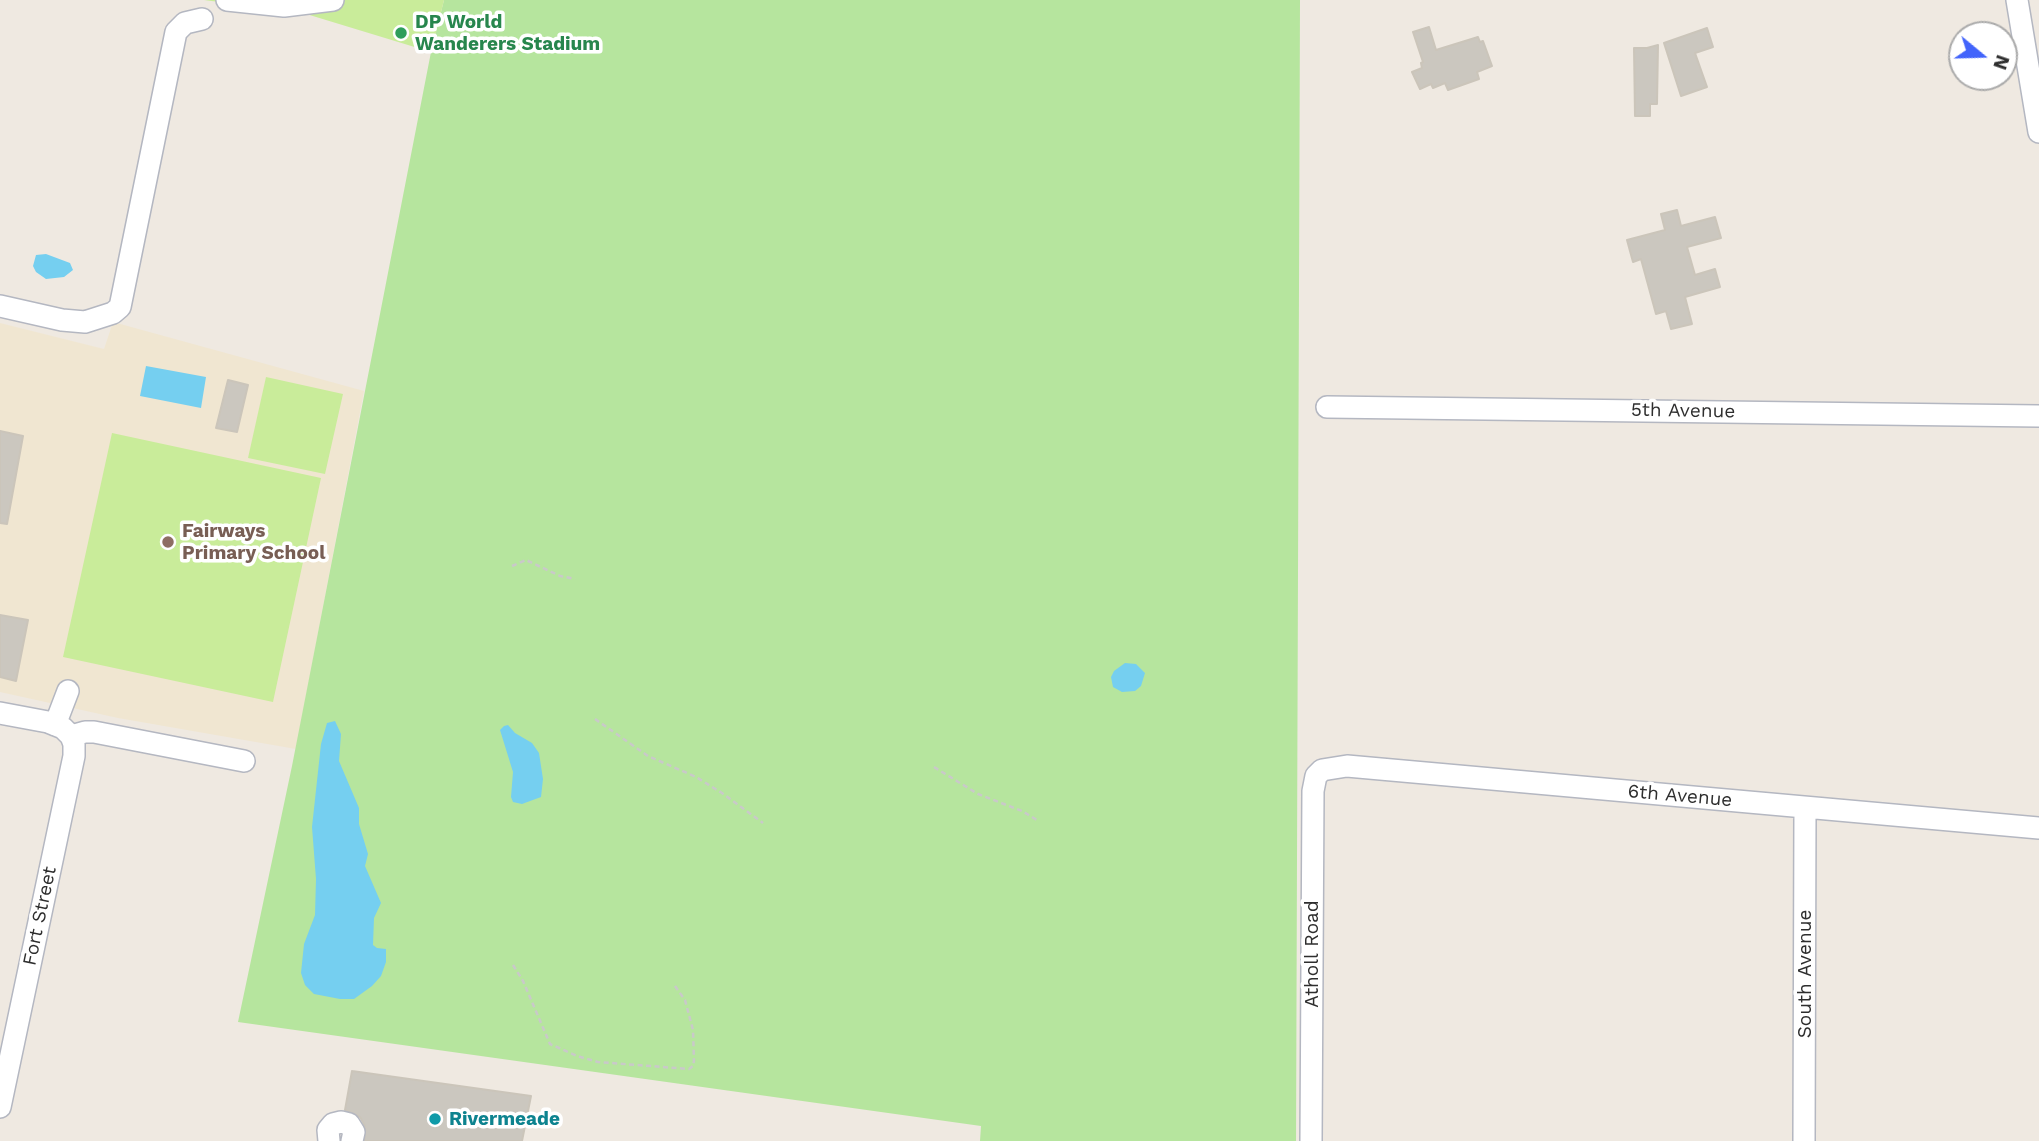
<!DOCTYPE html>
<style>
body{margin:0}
#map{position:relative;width:2039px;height:1141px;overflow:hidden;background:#efe9e1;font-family:"Work Sans",sans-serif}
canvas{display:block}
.north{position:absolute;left:1948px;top:21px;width:70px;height:70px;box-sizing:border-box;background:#fff;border:2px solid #ababab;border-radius:50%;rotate:109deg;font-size:19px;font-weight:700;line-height:28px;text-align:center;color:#2e2e2e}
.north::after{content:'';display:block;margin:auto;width:24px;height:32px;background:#4264fb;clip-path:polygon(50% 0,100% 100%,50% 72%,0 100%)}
</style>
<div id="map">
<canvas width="2039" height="1141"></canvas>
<div class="north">N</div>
</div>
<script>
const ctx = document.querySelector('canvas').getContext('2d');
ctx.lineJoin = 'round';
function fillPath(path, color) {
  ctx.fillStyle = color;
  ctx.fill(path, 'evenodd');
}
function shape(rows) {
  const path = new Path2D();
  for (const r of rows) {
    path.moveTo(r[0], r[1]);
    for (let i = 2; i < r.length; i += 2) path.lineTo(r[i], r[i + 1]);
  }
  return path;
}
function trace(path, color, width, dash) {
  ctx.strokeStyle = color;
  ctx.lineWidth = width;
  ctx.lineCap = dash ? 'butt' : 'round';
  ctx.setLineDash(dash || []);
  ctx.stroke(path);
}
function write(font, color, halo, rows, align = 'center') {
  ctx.font = font + ' "Work Sans",sans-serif';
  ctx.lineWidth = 7;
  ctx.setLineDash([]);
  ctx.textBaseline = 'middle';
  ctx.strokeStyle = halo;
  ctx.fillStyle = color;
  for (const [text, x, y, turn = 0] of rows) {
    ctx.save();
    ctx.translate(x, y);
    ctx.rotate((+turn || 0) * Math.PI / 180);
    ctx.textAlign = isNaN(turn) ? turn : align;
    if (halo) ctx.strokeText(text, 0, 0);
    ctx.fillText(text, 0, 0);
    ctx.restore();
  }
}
fillPath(shape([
 [113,322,364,391,296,749,118,718,0,692,0,323,104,349]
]), '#f0e6d1');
fillPath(shape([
 [444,0,1300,0,1296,1141,980,1141,981,1126,238,1022,292,766,431,52]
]), '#b6e59e');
fillPath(shape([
 [204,0,444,0,431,52,303,13],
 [266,377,343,394,325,474,248,458],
 [112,433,321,478,273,702,63,657]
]), '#c9ec9a');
fillPath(shape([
 [46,254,70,263,73,270,64,277,46,279,36,272,33,266,36,255],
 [146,366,206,377,201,408,140,396],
 [1125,663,1136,664,1145,673,1141,686,1135,691,1122,692,1113,687,1111,677,1114,671],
 [335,721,341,734,339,761,359,808,359,824,368,854,365,866,381,903,374,918,373,945,377,948,386,949,386,962,381,976,372,986,354,999,340,999,314,994,305,985,301,973,304,944,315,915,316,879,312,827,321,744,327,723],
 [508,725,515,733,532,743,539,753,543,779,541,797,522,804,513,802,511,797,513,772,500,730,504,726]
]), '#75cff0');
const building = shape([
 [1429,27,1436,50,1478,37,1480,42,1483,41,1492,66,1477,72,1479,79,1448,90,1445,83,1433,88,1431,84,1420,89,1412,72,1422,68,1421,63,1423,62,1413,32,1429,27],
 [1707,28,1713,47,1695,53,1707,87,1681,96,1664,43,1707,28],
 [1658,45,1657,104,1650,104,1650,116,1635,116,1634,48,1647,48,1658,45],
 [1677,210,1681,226,1715,217,1721,238,1687,247,1695,275,1715,269,1720,287,1685,297,1692,324,1671,329,1666,311,1656,314,1641,259,1633,262,1627,240,1665,230,1661,214,1677,210],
 [228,380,248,385,237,432,216,428,228,380],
 [0,431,23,436,7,524,0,523,0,431],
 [0,615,28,620,16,681,0,677,0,615],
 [352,1071,531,1096,522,1141,365,1141,365,1126,360,1117,345,1110,352,1071]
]);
fillPath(building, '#cbc7bf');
trace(building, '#cbc5ba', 2);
const minor = shape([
 [227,0,284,6,333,0],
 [2017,0,2039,132],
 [0,306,62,320,85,322,113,313,120,307,176,32,185,23,202,19],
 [1327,407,2039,416],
 [0,713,48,722,63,728,71,736,74,744,74,756,0,1107],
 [55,725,68,691],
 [71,736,85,732,94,732,244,761],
 [329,1141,328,1130,333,1124,341,1122,349,1124,354,1132,352,1141],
 [1311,1141,1313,791,1316,776,1322,770,1347,766,2039,828],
 [1804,1141,1805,808]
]);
trace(minor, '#b4b7c1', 24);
trace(shape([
 [512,566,526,560,560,576,575,579],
 [595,719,648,756,696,777,722,793,763,823],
 [934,767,978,794,1022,811,1037,820],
 [513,965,523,981,550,1044,577,1056,598,1062,689,1069,693,1066,694,1061,693,1030,685,1000,675,986]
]), '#c9c9c9', 2.5, [5, 3.5]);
trace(minor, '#fff', 21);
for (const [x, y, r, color] of [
 [401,33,7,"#2e9e5b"],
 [168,542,7,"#8d6e63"],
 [435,1119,7,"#0f9aa8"]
]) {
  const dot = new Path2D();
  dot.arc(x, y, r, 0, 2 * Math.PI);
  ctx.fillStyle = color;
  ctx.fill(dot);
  trace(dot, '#fff', 2.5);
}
write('bold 19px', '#27864d', '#fff', [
 ["DP World",415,22],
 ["Wanderers Stadium",415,44]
], 'left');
write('19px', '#2e2e2e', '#fff', [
 ["5th Avenue",1683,411,1],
 ["6th Avenue",1680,796,5],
 ["Fort Street",40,916,-78],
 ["Atholl Road",1312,954,-90],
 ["South Avenue",1805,974,-90]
]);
write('bold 19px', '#785e54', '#fff', [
 ["Fairways",182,531],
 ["Primary School",182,553]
], 'left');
write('bold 19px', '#0d838f', '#fff', [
 ["Rivermeade",449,1119]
], 'left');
</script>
